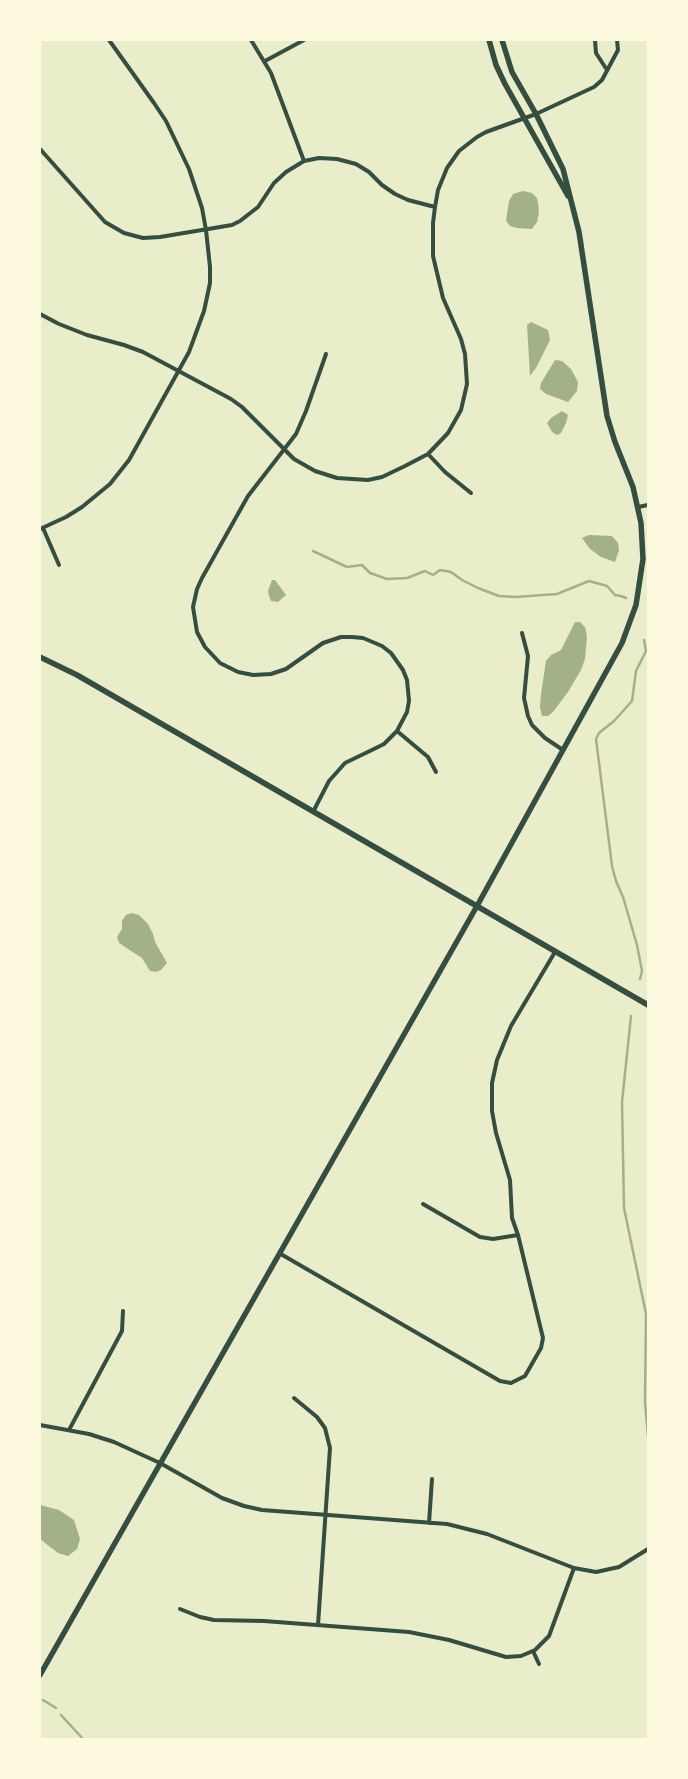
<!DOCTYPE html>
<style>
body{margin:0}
#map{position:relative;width:688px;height:1779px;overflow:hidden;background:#e9edc9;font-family:"Sofia Sans Condensed",sans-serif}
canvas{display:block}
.frame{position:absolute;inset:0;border:41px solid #fefae0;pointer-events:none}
</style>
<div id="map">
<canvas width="688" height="1779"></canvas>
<div class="frame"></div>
</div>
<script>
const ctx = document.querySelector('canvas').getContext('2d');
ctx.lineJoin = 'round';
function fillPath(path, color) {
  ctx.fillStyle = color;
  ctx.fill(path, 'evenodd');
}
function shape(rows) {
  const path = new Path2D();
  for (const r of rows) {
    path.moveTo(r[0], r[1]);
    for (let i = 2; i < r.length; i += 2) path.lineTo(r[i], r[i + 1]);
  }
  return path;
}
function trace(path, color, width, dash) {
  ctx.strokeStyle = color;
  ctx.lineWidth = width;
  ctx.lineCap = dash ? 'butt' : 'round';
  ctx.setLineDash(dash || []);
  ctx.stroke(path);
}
fillPath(shape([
 [523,191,532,193,537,198,538,203,539,213,537,222,532,229,517,228,510,226,506,221,509,201,513,194],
 [531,322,548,330,550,340,536,368,530,376,527,325],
 [555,360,562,361,571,369,578,382,577,391,568,402,546,394,540,389,541,383],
 [562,411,568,415,566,423,561,433,557,435,552,432,547,423,551,418],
 [589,535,612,536,618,543,619,550,615,562,601,557,590,549,582,538],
 [272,580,275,580,286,595,278,602,271,601,269,596,268,591],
 [575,622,580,622,585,627,587,637,585,659,581,670,568,692,553,712,548,716,542,716,540,707,541,694,546,661,551,655,561,650],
 [132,913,139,915,148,924,153,934,155,942,167,963,161,970,156,972,150,971,142,958,119,943,117,937,122,929,122,921,126,915],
 [40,1505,59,1510,74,1520,80,1539,77,1549,68,1556,58,1553,40,1539]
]), '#a3b18a');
trace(shape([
 [313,551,347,567,362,565,370,573,387,579,407,578,425,571,433,575,440,570,451,572,462,580,478,588,499,596,515,597,557,594,589,581,607,586,615,595,621,596,626,598],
 [640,979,642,971,637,945,623,897,616,881,612,866,596,739,599,733,614,721,632,701,636,671,646,651,644,640],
 [631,1016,622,1102,624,1208,646,1314,645,1402,648,1437],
 [43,1700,56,1708],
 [61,1715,83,1739]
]), '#a3b18a', 2.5);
trace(shape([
 [251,40,271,73,304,161],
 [595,40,596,53,607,70],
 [265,61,304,40],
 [40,149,105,222,124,233,143,238,160,237,232,225,240,221,258,207,274,183,286,172,304,161,319,158,337,159,356,164,369,172,382,185,395,194,408,200,435,207],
 [40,314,59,324,87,335,124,345,143,352,231,399,242,407,294,459,315,471,337,478,368,480,382,477,405,466,428,454,448,433,461,410,467,384,465,354,461,339,443,298,433,256,433,223,435,207,438,190,447,168,459,151,477,137,486,132,536,114,594,87,602,80,618,50,617,40],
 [428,454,445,472,471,493],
 [638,507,648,505],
 [43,528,59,565],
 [40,529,66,517,82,507,110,484,129,460,189,352,204,311,210,283,210,267,206,230,202,208,189,169,166,121,154,103,109,40],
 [522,633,528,656,524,698,528,716,532,725,545,738,563,750],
 [397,731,428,757,436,772],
 [313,812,329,781,345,763,376,748,384,744,397,731,407,712,409,701,407,680,403,670,391,653,382,646,363,638,352,637,341,637,323,643,286,669,271,674,253,675,238,672,220,663,205,647,197,632,193,607,197,589,202,578,248,496,296,434,306,411,326,354],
 [423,1204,480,1237,493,1239,518,1235],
 [279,1253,500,1381,511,1383,525,1376,541,1348,543,1338,518,1235,512,1218,510,1180,496,1133,492,1111,492,1083,497,1060,511,1026,555,952],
 [294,1398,317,1417,325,1428,330,1448,318,1625],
 [40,1425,89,1434,114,1442,160,1463,222,1498,244,1506,262,1510,447,1524,487,1534,574,1568,596,1572,619,1567,648,1549],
 [69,1430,122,1331,123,1311],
 [429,1523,432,1479],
 [180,1609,200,1617,214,1620,264,1621,409,1632,449,1640,506,1657,521,1656,535,1650,549,1636,574,1568],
 [533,1651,539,1664]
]), '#344e41', 4);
trace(shape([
 [489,40,496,65,505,84,568,196],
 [40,657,77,675,648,1005],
 [40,1675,477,906,622,643,636,605,643,559,641,523,633,487,615,442,607,416,579,232,563,169,536,114,512,72,502,40]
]), '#344e41', 5.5);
</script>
